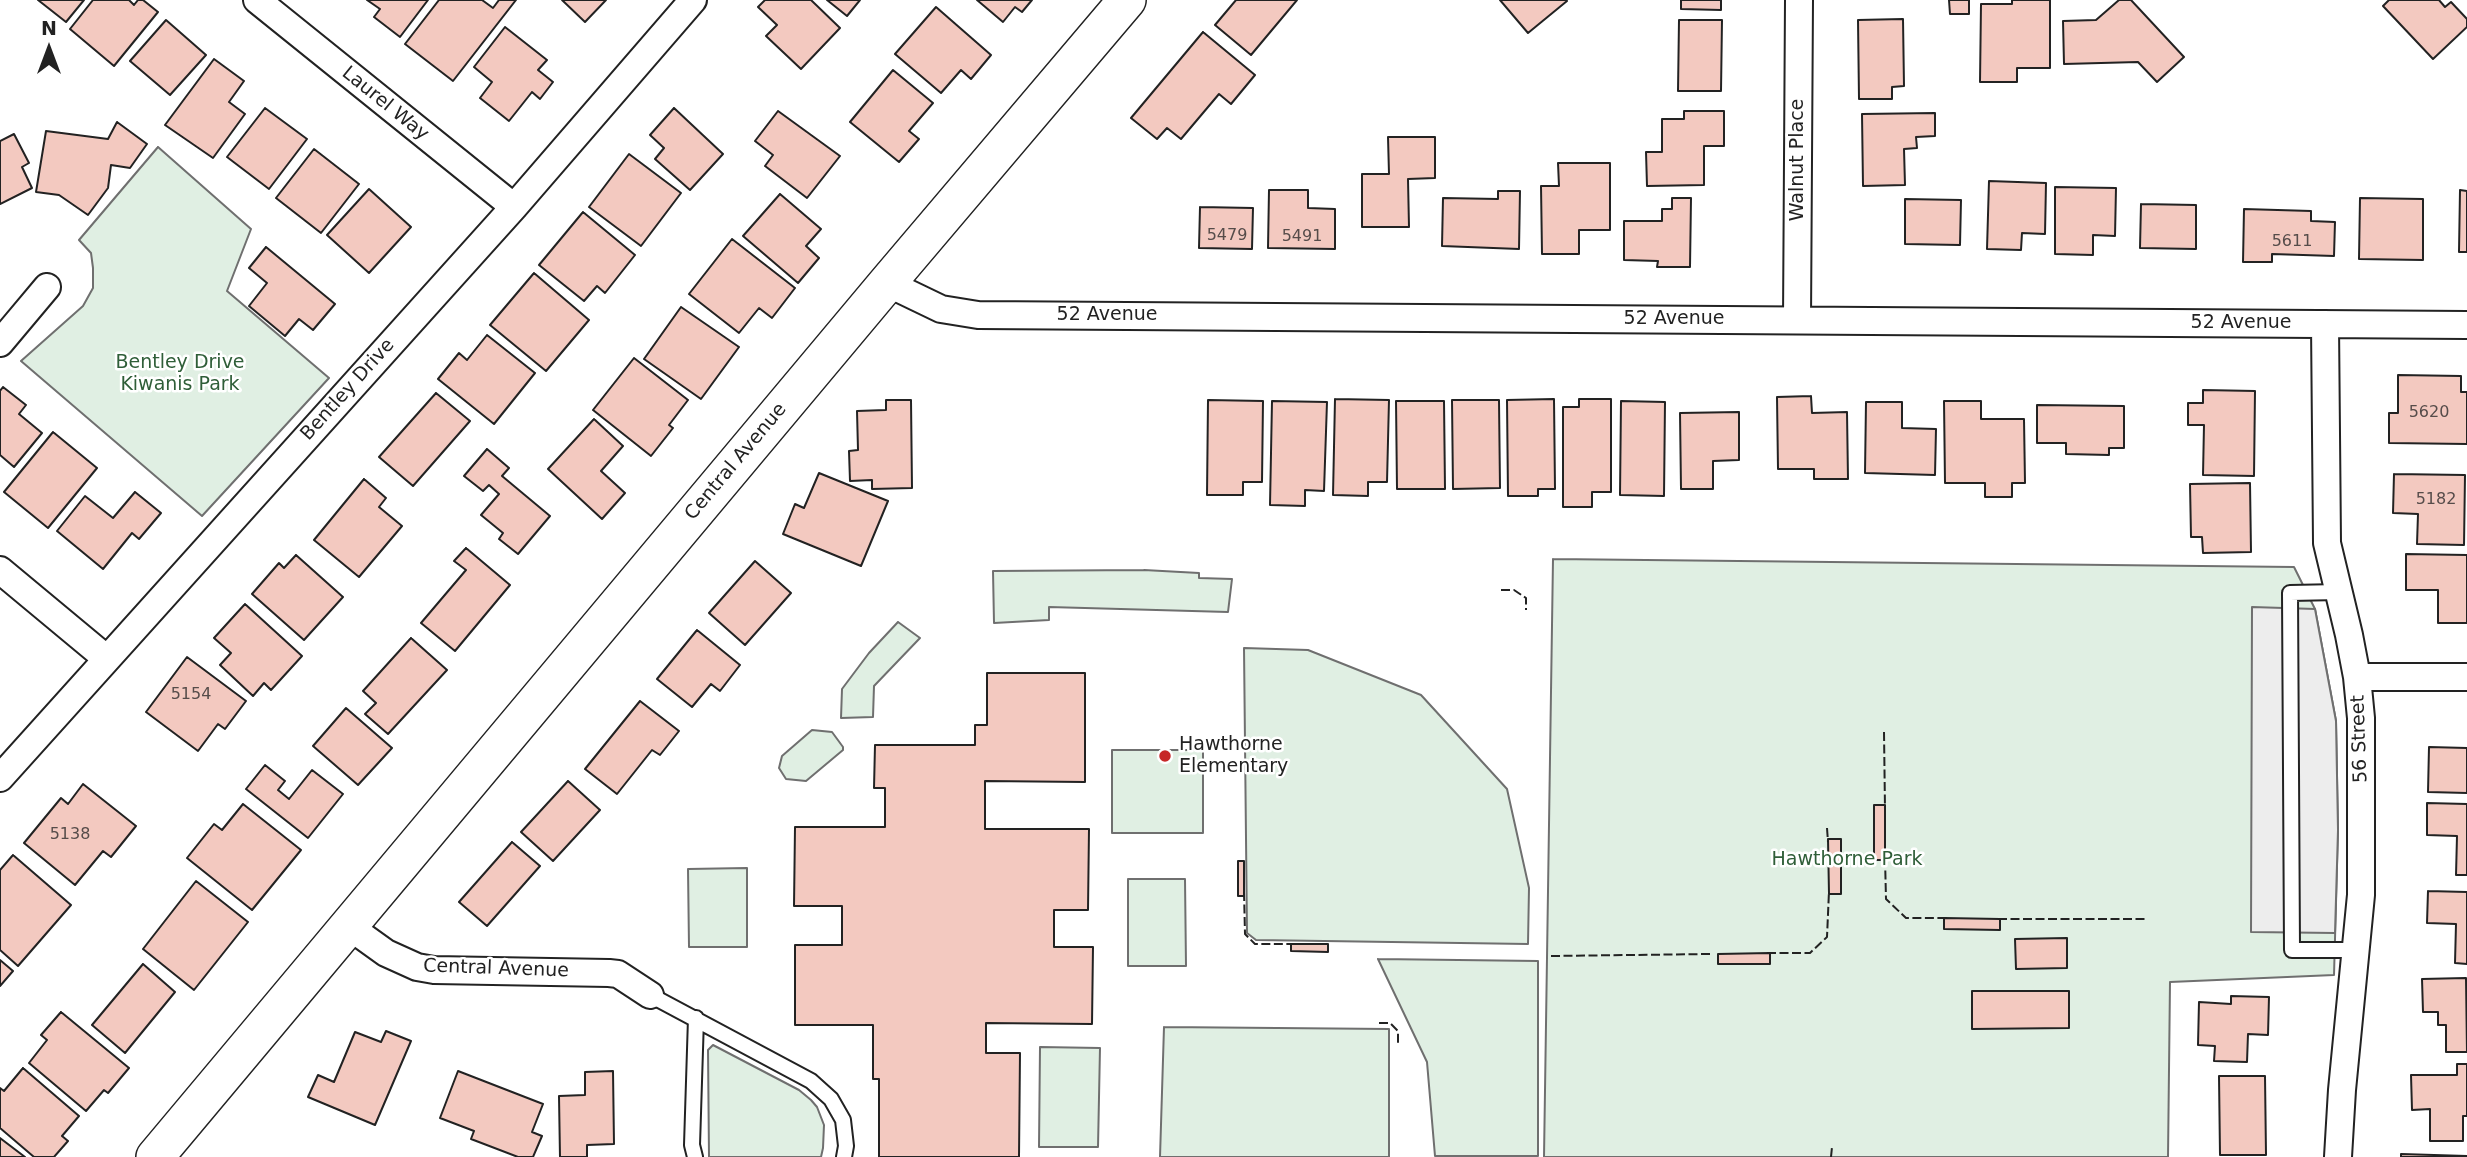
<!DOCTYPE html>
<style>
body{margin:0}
#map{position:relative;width:2467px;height:1157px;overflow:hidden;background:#fff;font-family:"DejaVu Sans",sans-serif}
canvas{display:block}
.north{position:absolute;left:14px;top:14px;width:70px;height:70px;-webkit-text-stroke:5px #fff;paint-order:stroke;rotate:0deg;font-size:19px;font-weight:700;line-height:28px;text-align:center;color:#222}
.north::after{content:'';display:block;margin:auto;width:24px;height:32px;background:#222;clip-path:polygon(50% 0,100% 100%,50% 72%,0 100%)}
</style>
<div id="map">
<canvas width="2467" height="1157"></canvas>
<div class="north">N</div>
</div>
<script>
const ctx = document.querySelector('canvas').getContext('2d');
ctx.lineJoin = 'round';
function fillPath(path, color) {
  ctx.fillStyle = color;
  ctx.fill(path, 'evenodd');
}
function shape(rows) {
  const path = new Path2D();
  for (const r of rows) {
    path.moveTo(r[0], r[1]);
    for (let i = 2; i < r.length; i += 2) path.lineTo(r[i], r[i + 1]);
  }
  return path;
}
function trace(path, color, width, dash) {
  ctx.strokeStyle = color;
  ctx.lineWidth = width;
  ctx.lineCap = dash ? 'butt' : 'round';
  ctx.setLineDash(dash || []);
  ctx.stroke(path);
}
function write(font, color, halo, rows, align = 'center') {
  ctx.font = font + ' "DejaVu Sans",sans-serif';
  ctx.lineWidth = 5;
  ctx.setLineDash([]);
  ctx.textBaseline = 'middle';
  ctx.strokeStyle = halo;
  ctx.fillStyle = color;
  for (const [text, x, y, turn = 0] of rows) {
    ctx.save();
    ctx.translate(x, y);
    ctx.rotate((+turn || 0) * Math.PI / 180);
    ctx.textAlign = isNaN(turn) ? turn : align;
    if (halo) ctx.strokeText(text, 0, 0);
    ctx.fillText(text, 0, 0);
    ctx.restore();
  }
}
const green = shape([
 [158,147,251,229,227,291,329,378,202,516,21,361,83,306,93,288,93,268,91,253,79,240,158,147],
 [1553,559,2294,567,2315,609,2336,721,2338,830,2334,975,2170,982,2168,1157,1544,1157,1553,559],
 [1144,570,1199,573,1199,578,1232,579,1228,612,1049,607,1049,620,994,623,993,571,1144,570],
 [898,622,920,638,874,686,873,717,841,718,842,689,869,653,898,622],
 [1244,648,1308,650,1421,695,1507,789,1529,888,1528,944,1256,940,1247,933,1244,648],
 [812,730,832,732,843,747,843,750,806,781,786,779,779,768,782,756,812,730],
 [1112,750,1203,750,1203,833,1112,833,1112,750],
 [747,868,747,947,689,947,688,869,747,868],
 [1128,879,1185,879,1186,966,1128,966,1128,879],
 [1378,959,1538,961,1538,1156,1435,1156,1427,1062,1378,959],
 [1164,1027,1389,1029,1389,1157,1160,1157,1164,1027],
 [713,1045,799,1090,811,1100,817,1107,824,1125,823,1148,821,1157,709,1157,708,1050,713,1045],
 [1040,1047,1100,1048,1098,1147,1039,1147,1040,1047]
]);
fillPath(green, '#e0efe3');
trace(green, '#6f6f6f', 2);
const parking = shape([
 [2252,607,2315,609,2336,721,2338,830,2335,933,2251,932,2252,607]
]);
fillPath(parking, '#ededed');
trace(parking, '#6f6f6f', 2);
const building = shape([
 [38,0,84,0,66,22,38,0],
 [93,0,129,0,134,5,138,0,143,0,158,12,114,66,70,29,93,0],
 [367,0,428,0,400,37,374,17,380,9,367,0],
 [439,0,482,0,493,8,499,0,516,0,453,81,405,44,439,0],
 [562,0,606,0,585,22,562,0],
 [765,0,811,0,840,28,801,69,766,36,777,25,758,7,765,0],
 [827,0,860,0,847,16,827,0],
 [977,0,1032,0,1022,12,1015,7,1003,22,977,0],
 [1236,0,1297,0,1251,55,1215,25,1236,0],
 [1500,0,1566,0,1567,1,1528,33,1500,0],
 [1681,0,1721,0,1721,10,1681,9,1681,0],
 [1949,0,1969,0,1969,14,1950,14,1949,0],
 [2012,0,2050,0,2050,68,2017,68,2017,82,1980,82,1981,4,2012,4,2012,0],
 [2119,0,2131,0,2184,57,2157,82,2138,62,2064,64,2063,21,2096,20,2119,0],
 [2389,0,2439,0,2445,7,2451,2,2467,19,2467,27,2433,59,2383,6,2389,0],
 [936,7,991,55,971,79,961,70,941,93,895,54,936,7],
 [1903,19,1904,86,1892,87,1892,99,1859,99,1858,20,1903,19],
 [166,20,206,55,170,95,130,61,166,20],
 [1679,20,1722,20,1721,91,1678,91,1679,20],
 [505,27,547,60,538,70,553,82,540,99,532,92,509,121,480,98,492,82,474,67,505,27],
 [1203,32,1255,75,1231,104,1219,94,1181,139,1167,128,1157,139,1131,118,1203,32],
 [214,59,244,81,229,102,245,114,213,158,165,125,214,59],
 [893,70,933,103,909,131,919,139,899,162,850,122,893,70],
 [265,108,307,139,269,189,227,157,265,108],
 [674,108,723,154,690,190,655,159,664,148,650,135,674,108],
 [778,111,840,156,807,198,765,166,773,155,755,141,778,111],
 [1684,111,1724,111,1724,146,1704,146,1704,185,1647,186,1646,152,1662,152,1662,119,1684,119,1684,111],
 [1935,113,1935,136,1916,137,1917,148,1904,149,1905,185,1863,186,1862,114,1935,113],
 [117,122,147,144,130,168,111,165,108,188,88,215,59,195,36,192,46,131,108,139,117,122],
 [14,134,29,163,22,167,32,188,0,204,0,141,14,134],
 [1388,137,1435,137,1435,178,1408,179,1409,227,1362,227,1362,174,1389,174,1388,137],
 [314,149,359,184,321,233,276,198,314,149],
 [629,154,681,193,641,246,589,207,629,154],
 [1558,163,1610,163,1610,230,1579,230,1579,254,1542,254,1541,186,1559,186,1558,163],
 [1989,181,2046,183,2045,234,2022,233,2021,250,1987,249,1989,181],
 [2055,187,2116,188,2115,236,2093,235,2093,255,2055,254,2055,187],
 [369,189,411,227,369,273,327,235,369,189],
 [1269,190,1308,190,1308,208,1335,209,1335,249,1268,248,1269,190],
 [2460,190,2467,191,2467,252,2459,252,2460,190],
 [1498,191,1520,191,1519,249,1442,246,1443,198,1498,199,1498,191],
 [780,194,821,229,806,246,819,258,798,283,743,236,780,194],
 [1672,198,1691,198,1690,267,1657,267,1658,261,1624,260,1624,221,1662,221,1662,209,1672,209,1672,198],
 [2360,198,2423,199,2423,260,2359,259,2360,198],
 [1905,199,1961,200,1960,245,1905,244,1905,199],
 [2141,204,2196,205,2196,249,2140,248,2141,204],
 [1200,207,1253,208,1252,249,1199,248,1200,207],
 [2244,209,2311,211,2311,221,2335,222,2334,256,2272,254,2272,262,2243,262,2244,209],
 [583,212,635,255,605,293,597,286,584,301,539,265,583,212],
 [732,239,795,288,772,318,759,308,739,333,689,294,732,239],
 [266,247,335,304,313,330,299,319,285,336,249,306,267,283,249,268,266,247],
 [534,273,589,320,546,371,490,325,534,273],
 [681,307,739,347,701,399,644,359,681,307],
 [487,335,535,373,494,424,438,379,459,353,467,360,487,335],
 [634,358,688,400,669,425,673,428,651,456,593,410,634,358],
 [2398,375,2461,376,2461,392,2467,392,2467,444,2389,443,2389,413,2398,413,2398,375],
 [3,387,26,405,19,414,42,433,14,467,0,455,0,391,3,387],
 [2203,390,2255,391,2254,476,2203,475,2204,425,2188,425,2188,403,2203,403,2203,390],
 [436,393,470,421,413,486,379,457,436,393],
 [1811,396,1812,413,1847,412,1848,479,1814,479,1814,469,1778,469,1777,397,1811,396],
 [1335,399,1389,400,1387,482,1368,482,1368,496,1333,495,1335,399],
 [1554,399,1555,489,1538,489,1538,496,1508,496,1507,400,1554,399],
 [1579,399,1611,399,1611,492,1592,492,1592,507,1563,507,1563,407,1579,407,1579,399],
 [886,400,911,400,912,488,872,489,872,480,850,481,849,451,858,450,857,411,886,410,886,400],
 [1208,400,1263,401,1262,482,1243,482,1243,495,1207,495,1208,400],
 [1452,400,1499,400,1500,488,1453,489,1452,400],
 [1272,401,1327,402,1324,491,1305,490,1305,506,1270,505,1272,401],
 [1396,401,1444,401,1445,489,1397,489,1396,401],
 [1621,401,1665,402,1664,496,1620,495,1621,401],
 [1944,401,1981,401,1981,419,2024,419,2025,483,2012,483,2012,497,1985,497,1985,483,1945,483,1944,401],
 [1866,402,1902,402,1902,428,1936,429,1935,475,1865,473,1866,402],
 [2037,405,2124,406,2124,448,2109,448,2109,455,2066,454,2066,443,2037,443,2037,405],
 [1739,412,1739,460,1713,461,1713,489,1681,489,1680,413,1739,412],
 [594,419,623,446,601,471,625,493,602,519,548,469,594,419],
 [53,432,97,468,48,528,4,492,53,432],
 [487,449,509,468,502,476,550,516,518,554,499,539,503,533,481,515,499,494,489,485,483,491,464,476,487,449],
 [819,473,888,501,861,566,783,534,795,504,804,508,819,473],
 [2394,474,2465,475,2464,545,2417,544,2418,514,2393,513,2394,474],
 [364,479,386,498,379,507,402,526,359,577,314,540,364,479],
 [2250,483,2251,552,2203,553,2202,537,2191,537,2190,484,2250,483],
 [135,492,161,513,139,539,132,533,103,569,57,531,85,496,113,518,135,492],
 [466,548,510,585,455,651,421,623,466,570,454,561,466,548],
 [2406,554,2467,555,2467,623,2438,623,2438,590,2406,590,2406,554],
 [296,555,343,597,304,640,252,594,279,563,284,568,296,555],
 [755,561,791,593,745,645,709,613,755,561],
 [245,604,302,656,271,690,264,683,253,696,220,665,231,653,214,638,245,604],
 [697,630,740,665,720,691,711,684,692,707,657,679,697,630],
 [411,638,447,670,388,734,365,714,376,703,363,691,411,638],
 [187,657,246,701,225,729,218,724,198,751,146,712,187,657],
 [987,673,1085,673,1085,782,985,781,985,829,1089,829,1088,910,1054,910,1054,947,1093,947,1092,1024,986,1023,986,1053,1020,1053,1019,1157,879,1157,879,1079,873,1079,873,1025,795,1025,795,945,842,945,842,906,794,906,795,827,885,827,885,788,874,788,875,745,975,745,975,725,987,725,987,673],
 [640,701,679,731,660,755,652,750,617,794,585,769,640,701],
 [346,708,392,748,358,785,313,746,346,708],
 [2429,747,2467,748,2467,793,2428,792,2429,747],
 [265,765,285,781,278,790,289,799,312,770,343,794,308,838,246,789,265,765],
 [568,781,600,810,553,861,521,832,568,781],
 [83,784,136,826,111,857,103,851,75,885,24,843,61,798,68,804,83,784],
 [2427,803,2467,804,2467,875,2456,875,2457,836,2427,835,2427,803],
 [243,804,301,850,252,910,187,858,214,824,222,830,243,804],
 [1874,805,1885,805,1885,860,1874,860,1874,805],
 [1828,839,1841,839,1841,894,1829,894,1828,839],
 [512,842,540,866,487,926,459,902,512,842],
 [13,855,71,905,18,966,0,950,0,870,13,855],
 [1238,861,1244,861,1244,896,1238,896,1238,861],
 [196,881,248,922,194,990,143,949,196,881],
 [2428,891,2467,892,2467,964,2455,963,2456,924,2427,923,2428,891],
 [1944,918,2000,919,2000,930,1944,929,1944,918],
 [2067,938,2067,968,2016,969,2015,939,2067,938],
 [1291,944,1328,944,1328,952,1291,951,1291,944],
 [1770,953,1770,964,1718,964,1718,954,1770,953],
 [0,960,13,971,0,986,0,960],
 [143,964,175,992,125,1053,92,1025,143,964],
 [2466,978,2467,1052,2446,1052,2446,1025,2438,1025,2438,1012,2423,1012,2422,979,2466,978],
 [1972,991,2069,991,2069,1028,1972,1029,1972,991],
 [2231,996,2269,997,2268,1035,2248,1034,2247,1062,2214,1061,2215,1046,2198,1045,2199,1002,2231,1004,2231,996],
 [61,1012,129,1068,108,1093,104,1090,86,1111,29,1063,47,1040,41,1035,61,1012],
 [386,1031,411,1041,375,1125,308,1097,318,1075,334,1082,355,1032,381,1042,386,1031],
 [2457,1064,2467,1064,2467,1116,2463,1116,2463,1141,2430,1141,2430,1109,2412,1110,2411,1075,2457,1075,2457,1064],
 [23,1068,79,1116,62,1136,68,1141,54,1157,34,1157,0,1128,0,1088,4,1091,23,1068],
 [458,1071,543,1104,532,1132,542,1136,533,1157,518,1157,471,1139,474,1131,440,1118,458,1071],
 [613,1071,614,1144,587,1145,587,1157,560,1157,559,1096,585,1095,585,1072,613,1071],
 [2219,1076,2265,1076,2266,1155,2220,1155,2219,1076],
 [0,1138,25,1157,0,1157,0,1138],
 [2401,1154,2467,1156,2467,1157,2401,1157,2401,1154]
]);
fillPath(building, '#f3c9c0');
trace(building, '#222', 2);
const lane = shape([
 [2339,592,2290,593,2292,950,2357,950],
 [650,995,811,1081,831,1099,843,1120,846,1146,844,1157],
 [695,1157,692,1145,696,1018]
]);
const street = shape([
 [257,0,514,207],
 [887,283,941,309,978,315,2467,325],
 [1797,320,1799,0],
 [2325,324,2327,543,2349,635,2357,677,2361,718,2361,895,2342,1090,2338,1157],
 [0,343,47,287],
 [0,570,107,659],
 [2357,677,2467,677],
 [0,778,514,207,693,0],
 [347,925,386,953,417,967,434,970,609,973,618,974,650,995]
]);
const secondary = shape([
 [155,1157,887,283,1127,0]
]);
trace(lane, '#222', 18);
trace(street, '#222', 30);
trace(secondary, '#222', 40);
trace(lane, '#fff', 14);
trace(street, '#fff', 26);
trace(secondary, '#fff', 37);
trace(shape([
 [1501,590,1514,590,1526,598,1526,610],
 [1884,732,1885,809],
 [1827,828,1828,842],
 [1885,858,1886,899,1906,918,1949,918],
 [1244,892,1245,934,1255,944,1294,944],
 [1998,919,2145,919],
 [1767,953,1810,953,1827,937,1829,891],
 [1551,956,1710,954],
 [1379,1023,1390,1023,1398,1031,1398,1044],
 [1831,1157,1832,1147]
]), '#222', 2, [9, 3.5]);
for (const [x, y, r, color] of [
 [1165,756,7,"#c62828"]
]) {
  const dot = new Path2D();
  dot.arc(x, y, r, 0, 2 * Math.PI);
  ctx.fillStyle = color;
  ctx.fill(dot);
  trace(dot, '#fff', 2.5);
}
write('16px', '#564c4a', null, [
 ["5479",1227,236],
 ["5491",1302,237],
 ["5611",2292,242],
 ["5620",2429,413],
 ["5182",2436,500],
 ["5154",191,695],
 ["5138",70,835]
]);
write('19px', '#222', '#fff', [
 ["Laurel Way",385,104,39],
 ["Walnut Place",1798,160,-90],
 ["52 Avenue",1107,315],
 ["52 Avenue",1674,319],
 ["52 Avenue",2241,323],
 ["Bentley Drive",348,390,-48],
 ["Central Avenue",736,462,-50],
 ["56 Street",2360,739,-92],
 ["Central Avenue",496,969,2]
]);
write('19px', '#2f5e38', '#fff', [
 ["Bentley Drive",180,363],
 ["Kiwanis Park",180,385],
 ["Hawthorne Park",1847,860]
]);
write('19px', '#222', '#fff', [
 ["Hawthorne",1179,745],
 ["Elementary",1179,767]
], 'left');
</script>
